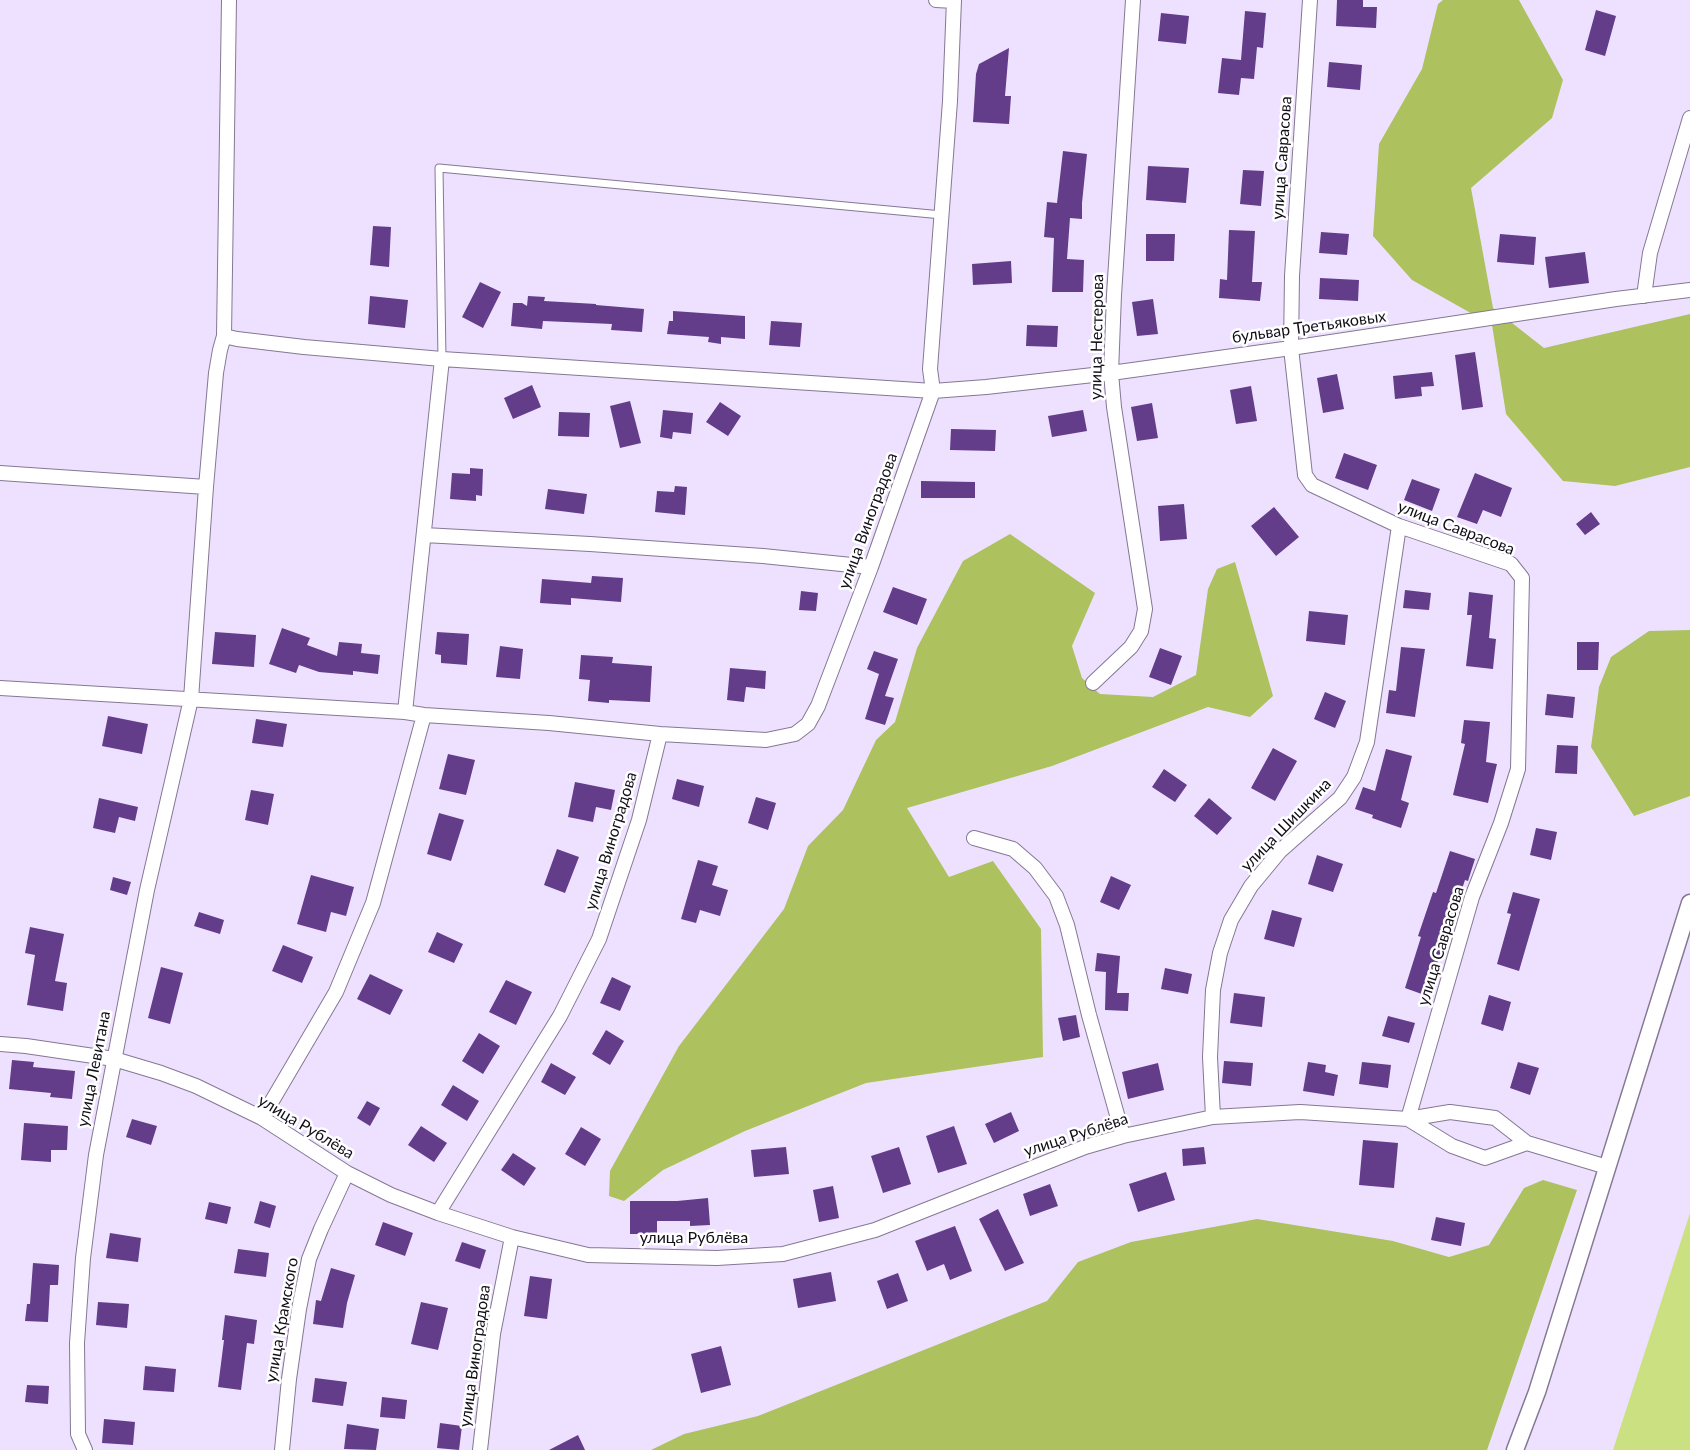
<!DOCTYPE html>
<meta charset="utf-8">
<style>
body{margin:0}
canvas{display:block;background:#ede1ff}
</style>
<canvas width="1690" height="1450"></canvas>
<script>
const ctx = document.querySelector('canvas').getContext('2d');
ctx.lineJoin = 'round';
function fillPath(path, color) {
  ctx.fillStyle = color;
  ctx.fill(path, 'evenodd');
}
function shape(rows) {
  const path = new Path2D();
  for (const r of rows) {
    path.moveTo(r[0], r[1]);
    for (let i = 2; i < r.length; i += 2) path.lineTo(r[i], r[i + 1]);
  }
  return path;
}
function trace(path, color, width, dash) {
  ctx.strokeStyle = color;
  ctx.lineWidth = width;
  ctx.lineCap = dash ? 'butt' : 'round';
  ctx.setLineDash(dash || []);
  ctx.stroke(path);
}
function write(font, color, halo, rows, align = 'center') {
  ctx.font = font + ' Lato,sans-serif';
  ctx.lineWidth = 5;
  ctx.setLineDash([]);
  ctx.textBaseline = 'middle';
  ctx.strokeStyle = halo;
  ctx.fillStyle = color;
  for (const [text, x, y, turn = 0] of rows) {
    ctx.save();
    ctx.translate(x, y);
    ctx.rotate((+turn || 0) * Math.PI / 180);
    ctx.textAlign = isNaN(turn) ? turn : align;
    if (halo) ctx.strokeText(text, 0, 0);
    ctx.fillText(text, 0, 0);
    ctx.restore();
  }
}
fillPath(shape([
 [1690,1213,1690,1450,1613,1450]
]), '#cbe181');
fillPath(shape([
 [1443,0,1519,0,1563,80,1552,118,1471,188,1493,308,1544,348,1690,314,1690,467,1615,486,1563,481,1506,414,1492,325,1412,280,1373,236,1379,144,1422,69,1438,4],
 [1010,534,1095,593,1072,646,1082,678,1100,694,1153,697,1196,675,1208,589,1217,569,1235,562,1273,696,1250,717,1208,707,1052,766,907,808,949,877,993,861,1041,929,1043,1057,866,1083,745,1131,663,1170,624,1201,609,1196,610,1171,679,1046,784,909,808,846,843,810,876,740,895,722,917,648,963,561],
 [1690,630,1690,796,1634,816,1591,747,1599,687,1611,657,1649,631],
 [1543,1180,1577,1190,1487,1450,651,1450,684,1434,758,1416,1047,1301,1078,1262,1131,1242,1257,1219,1393,1241,1449,1257,1489,1245,1524,1188]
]), '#adc25e');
fillPath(shape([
 [1337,0,1363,0,1363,7,1377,7,1376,28,1336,26],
 [1596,10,1616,16,1605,56,1585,50],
 [1245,11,1266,13,1263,48,1257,47,1254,79,1241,78,1239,95,1218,93,1222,58,1241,60],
 [1161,13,1189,16,1186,44,1158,41],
 [1009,48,1005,96,1011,96,1009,124,973,122,976,74,979,64],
 [1329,62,1362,65,1360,90,1327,87],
 [1063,151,1087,154,1082,203,1082,219,1070,218,1067,259,1084,260,1083,292,1052,292,1054,238,1044,237,1047,202,1057,203],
 [1148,166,1189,168,1186,203,1146,200],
 [1243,170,1264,171,1261,206,1240,204],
 [373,226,391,227,389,267,370,265],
 [1229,230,1255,231,1252,282,1262,282,1260,301,1219,298,1220,279,1227,280],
 [1321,232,1349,234,1347,255,1319,253],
 [1146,234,1175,234,1174,261,1146,261],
 [1500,234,1536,237,1534,265,1497,262],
 [1585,252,1589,283,1549,288,1545,257],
 [1011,261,1012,283,973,285,972,264],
 [1320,278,1359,280,1358,301,1319,299],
 [480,282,501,292,483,328,462,317],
 [370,296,408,300,405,328,368,324],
 [528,296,545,297,544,301,596,304,596,305,644,309,642,332,611,330,612,324,543,321,542,329,511,326,513,303,522,303,527,306],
 [1153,299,1158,334,1137,336,1132,302],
 [673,311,745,316,745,339,721,337,721,344,708,342,709,337,667,334,669,321,673,321],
 [771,321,802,323,800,347,769,345],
 [1027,325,1058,326,1057,347,1026,346],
 [1475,352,1483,407,1462,410,1455,355],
 [1432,372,1434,386,1421,387,1422,396,1395,399,1393,376],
 [1337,374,1344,409,1323,413,1317,378],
 [532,385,541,407,513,419,504,398],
 [1251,386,1257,421,1236,424,1230,390],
 [630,401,641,443,620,448,610,406],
 [720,402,741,416,728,436,706,422],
 [1152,403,1158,438,1137,441,1131,407],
 [663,410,693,413,691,434,673,432,672,439,660,437],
 [1083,410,1087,431,1052,437,1048,416],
 [559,412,590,413,589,437,558,436],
 [951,429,996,430,995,451,950,450],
 [1344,453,1377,465,1368,490,1335,478],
 [470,468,483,469,482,496,476,495,476,501,450,499,452,473,470,474],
 [1475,473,1512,488,1501,517,1483,510,1477,524,1457,517],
 [1412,479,1440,489,1432,511,1404,500],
 [921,481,975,482,975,498,921,498],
 [675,486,687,487,685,515,655,512,657,491,674,492],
 [548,489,587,494,584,514,545,509],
 [1184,504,1187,539,1160,541,1158,506],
 [1274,507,1299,537,1276,556,1251,526],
 [1591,512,1600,524,1585,535,1576,524],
 [592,576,623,578,621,602,571,598,571,605,540,603,542,579,591,583],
 [893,587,927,599,917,625,883,612],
 [1405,590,1431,593,1429,610,1403,608],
 [801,591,818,593,816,611,799,610],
 [1469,592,1493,595,1489,638,1496,639,1493,669,1466,666,1472,615,1467,615],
 [1309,611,1348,615,1345,645,1306,641],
 [282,628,310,638,307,645,337,656,339,642,362,644,361,653,380,655,378,674,353,671,353,675,319,672,299,665,296,673,269,664],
 [215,632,256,635,254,667,212,664],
 [437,632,469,634,467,665,441,663,441,655,435,654],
 [1577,642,1599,642,1598,670,1577,670],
 [500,646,523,649,520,679,496,677],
 [1401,647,1425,649,1415,717,1386,713,1389,690,1396,691],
 [1160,648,1182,656,1171,685,1149,677],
 [874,651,898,659,885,696,894,698,885,725,865,719,879,674,867,669],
 [581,655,613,657,612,663,652,666,650,702,609,700,609,703,588,701,590,680,579,679],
 [730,668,766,671,765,689,746,687,744,702,727,700],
 [1325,692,1346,701,1335,728,1314,719],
 [1547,694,1575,697,1573,718,1545,715],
 [108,716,148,724,142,754,102,746],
 [256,719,287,724,283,747,252,743],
 [1464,720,1490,722,1486,762,1497,764,1488,803,1453,795,1465,744,1461,743],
 [1557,745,1578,746,1577,774,1555,773],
 [1273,748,1297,761,1275,801,1251,788],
 [1386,749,1412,756,1401,800,1409,803,1401,828,1372,818,1373,815,1355,809,1363,787,1375,791],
 [448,754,475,760,466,795,439,789],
 [1164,769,1187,785,1175,802,1152,787],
 [677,779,704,786,699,807,672,799],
 [575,782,615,790,611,810,596,807,593,822,568,817],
 [251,790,274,794,268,825,245,820],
 [756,797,776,803,768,830,748,823],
 [99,798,138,807,135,821,119,817,115,833,93,828],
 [1209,798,1232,818,1217,835,1194,816],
 [439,813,464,820,451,861,427,854],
 [1536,828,1557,832,1551,860,1530,855],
 [557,849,579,857,565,893,544,885],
 [1450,851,1475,859,1468,881,1465,880,1436,967,1440,968,1430,997,1405,988,1421,937,1418,936,1433,892,1436,893],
 [1317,855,1343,864,1333,892,1308,884],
 [698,860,718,866,712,885,728,890,720,916,700,910,696,923,681,919],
 [311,875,354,887,346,916,331,912,326,932,297,924],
 [1111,876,1131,885,1119,910,1100,902],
 [113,877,131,882,127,895,110,890],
 [1513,892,1540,899,1519,971,1497,964,1511,914,1507,913],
 [1272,910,1302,918,1294,947,1264,939],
 [199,912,224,920,220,934,194,926],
 [30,927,64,934,55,981,67,983,63,1011,27,1005,35,955,25,953],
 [437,932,463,944,454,963,428,952],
 [283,945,313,957,302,983,272,971],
 [1097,953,1120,956,1117,993,1129,993,1128,1011,1105,1010,1106,972,1095,971],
 [161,967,183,973,170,1024,148,1018],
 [1165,968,1192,974,1188,994,1161,989],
 [370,974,403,990,390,1015,357,999],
 [612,977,631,986,620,1011,600,1003],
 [506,980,532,992,516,1025,489,1012],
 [1234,993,1265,997,1262,1027,1230,1023],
 [1489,995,1511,1002,1503,1031,1481,1024],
 [1076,1015,1080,1037,1063,1041,1058,1018],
 [1388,1016,1415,1023,1409,1043,1382,1036],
 [606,1030,624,1041,610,1065,592,1054],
 [479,1033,500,1046,483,1074,462,1061],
 [12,1060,34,1062,33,1067,75,1071,72,1099,50,1097,51,1093,9,1089],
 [1224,1061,1253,1063,1251,1086,1222,1083],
 [1308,1062,1326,1065,1325,1072,1338,1075,1334,1096,1303,1091],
 [1362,1062,1391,1065,1388,1088,1359,1084],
 [1518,1062,1539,1068,1530,1095,1510,1088],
 [551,1063,576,1077,565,1095,541,1082],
 [1158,1063,1164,1090,1128,1099,1122,1072],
 [453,1085,479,1101,467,1121,441,1105],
 [367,1101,380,1108,370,1126,357,1118],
 [1011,1112,1019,1131,994,1143,985,1124],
 [132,1119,157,1126,151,1145,126,1137],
 [24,1123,68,1126,67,1150,51,1150,51,1162,21,1160],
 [421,1126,447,1143,434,1162,408,1145],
 [954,1126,967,1164,938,1173,926,1136],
 [581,1127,601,1139,585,1166,565,1154],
 [1363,1140,1398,1143,1394,1188,1359,1185],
 [786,1147,789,1174,754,1177,751,1150],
 [899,1147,911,1184,883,1193,871,1156],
 [1204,1147,1206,1164,1183,1166,1182,1149],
 [513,1153,536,1168,524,1186,501,1170],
 [1166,1172,1175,1200,1138,1212,1129,1184],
 [1050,1184,1058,1206,1030,1216,1023,1194],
 [833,1186,839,1218,819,1222,813,1190],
 [708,1198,710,1225,690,1226,690,1221,657,1221,657,1234,630,1234,630,1201,677,1201],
 [260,1201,276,1206,270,1228,254,1223],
 [209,1202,231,1207,227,1224,205,1219],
 [998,1209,1024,1263,1005,1271,979,1219],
 [1436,1217,1465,1223,1461,1246,1431,1240],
 [383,1222,413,1233,405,1256,375,1245],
 [955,1226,972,1271,950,1280,944,1264,927,1271,915,1241],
 [110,1233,141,1238,138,1262,106,1258],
 [462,1242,486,1250,480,1269,455,1261],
 [238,1249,269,1253,266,1277,234,1273],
 [33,1263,59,1265,58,1285,50,1285,48,1322,25,1321,27,1304,30,1304],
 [331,1268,355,1275,347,1303,343,1328,313,1324,316,1300,321,1301],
 [831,1272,836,1301,798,1308,793,1279],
 [898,1273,908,1301,887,1309,877,1281],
 [530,1276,552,1279,547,1319,524,1316],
 [98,1302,129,1304,127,1328,96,1325],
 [421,1302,448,1308,438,1350,411,1344],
 [225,1315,257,1320,254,1344,247,1343,241,1390,218,1387,224,1340,222,1340],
 [721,1346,731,1385,701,1393,691,1354],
 [145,1366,176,1369,174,1392,143,1390],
 [315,1378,347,1382,343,1406,312,1402],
 [27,1385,49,1386,48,1404,25,1402],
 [382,1397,407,1400,405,1419,380,1417],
 [104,1419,135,1422,133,1445,102,1443],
 [440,1423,462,1426,459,1450,437,1448],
 [347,1424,379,1429,376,1450,344,1449],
 [578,1435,585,1450,549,1450]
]), '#633c8a');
const service = shape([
 [442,359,439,168,942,215]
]);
const minor = shape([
 [936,0,954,1],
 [1310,0,1292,276,1291,348,1305,475,1312,485,1399,526,1511,564,1522,578,1518,769,1501,823,1472,897,1408,1119],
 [1644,296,1650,253,1690,118],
 [224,336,237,339,304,347,442,359,933,391,986,387,1111,373,1291,348,1616,299,1690,290],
 [0,473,206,487],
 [424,535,590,544,763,556,871,567],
 [1093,683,1131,647,1141,631,1145,609,1114,407,1111,373,1114,295,1133,0],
 [0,688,405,712,424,715,549,723,660,734,766,740,795,734,808,724,818,706,871,567,933,391,930,369,950,101,954,0],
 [405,712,442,359],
 [974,838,1013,849,1035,868,1056,896,1067,925,1089,1015,1123,1136],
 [0,1044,26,1046,114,1059,161,1073,196,1086,262,1118,347,1173,391,1195,438,1213,512,1237,588,1255,717,1258,783,1254,875,1230,1085,1147,1123,1136,1213,1117,1300,1112,1408,1119,1450,1112,1495,1118,1527,1143,1607,1167],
 [1213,1117,1210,1057,1213,990,1220,953,1231,920,1251,886,1280,851,1340,798,1354,777,1367,742,1399,526],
 [262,1118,336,992,373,903,424,715],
 [1408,1119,1452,1146,1485,1158,1527,1143],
 [438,1213,560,1016,599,939,639,820,660,734],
 [85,1450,78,1434,77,1343,83,1258,96,1155,147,890,191,699,206,487,216,373,220,350,224,336,229,0],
 [282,1450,289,1379,299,1309,309,1259,321,1229,347,1173],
 [480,1450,493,1334,512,1237]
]);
const tertiary = shape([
 [1515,1450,1537,1392,1690,903]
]);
trace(service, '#847893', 9);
trace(minor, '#847893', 16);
trace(tertiary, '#847893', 19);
trace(service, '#fff', 7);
trace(minor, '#fff', 14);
trace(tertiary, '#fff', 16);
write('16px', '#120e18', '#fff', [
 ["улица Саврасова",1282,158,-86],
 ["бульвар Третьяковых",1309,327,-8],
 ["улица Нестерова",1097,337,-89],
 ["улица Виноградова",868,521,-70],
 ["улица Саврасова",1456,528,21],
 ["улица Шишкина",1286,825,-46],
 ["улица Виноградова",611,841,-73],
 ["улица Саврасова",1441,946,-73],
 ["улица Левитана",94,1069,-79],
 ["улица Рублёва",306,1127,31],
 ["улица Рублёва",1076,1135,-18],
 ["улица Рублёва",694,1238],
 ["улица Крамского",282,1320,-80],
 ["улица Виноградова",475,1356,-82]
]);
</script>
